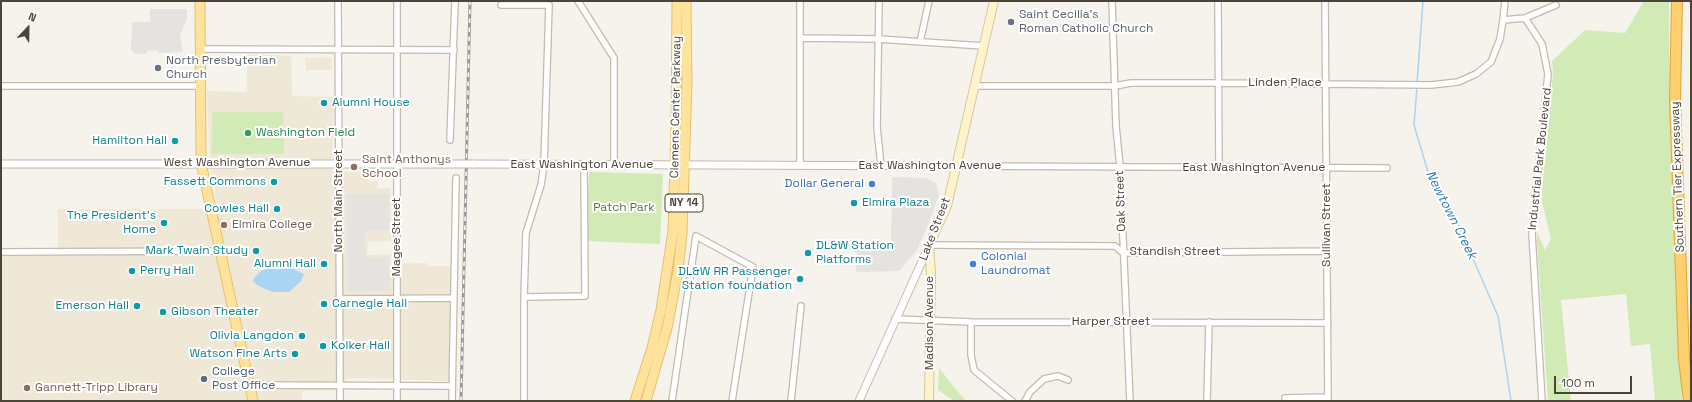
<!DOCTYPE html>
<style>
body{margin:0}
#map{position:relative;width:1692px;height:402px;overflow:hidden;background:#f6f3ec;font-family:"Space Grotesk",sans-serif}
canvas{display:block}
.frame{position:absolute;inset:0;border:2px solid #4b4439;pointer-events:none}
.north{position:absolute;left:8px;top:8px;width:40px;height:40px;-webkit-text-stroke:3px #fff;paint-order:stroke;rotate:22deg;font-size:11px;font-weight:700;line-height:16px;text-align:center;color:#4b4439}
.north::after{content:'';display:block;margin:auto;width:14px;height:18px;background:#4b4439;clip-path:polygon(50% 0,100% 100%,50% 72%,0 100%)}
.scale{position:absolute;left:1554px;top:376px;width:78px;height:18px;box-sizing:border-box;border:2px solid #4b4439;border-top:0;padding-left:5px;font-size:12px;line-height:14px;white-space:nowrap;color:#4b4439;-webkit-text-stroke:3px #fff;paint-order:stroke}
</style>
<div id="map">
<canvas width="1692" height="402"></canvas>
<div class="frame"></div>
<div class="north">N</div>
<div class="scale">100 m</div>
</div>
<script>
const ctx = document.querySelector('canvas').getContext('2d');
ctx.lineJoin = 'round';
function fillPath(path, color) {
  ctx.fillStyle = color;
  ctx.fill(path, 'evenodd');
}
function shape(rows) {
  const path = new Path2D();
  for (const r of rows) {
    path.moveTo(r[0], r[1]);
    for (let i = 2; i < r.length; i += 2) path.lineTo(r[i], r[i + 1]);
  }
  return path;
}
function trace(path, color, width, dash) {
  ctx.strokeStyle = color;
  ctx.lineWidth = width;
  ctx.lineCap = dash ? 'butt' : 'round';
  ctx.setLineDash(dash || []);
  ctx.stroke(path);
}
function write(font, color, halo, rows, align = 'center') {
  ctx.font = font + ' "Space Grotesk",sans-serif';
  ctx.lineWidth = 4;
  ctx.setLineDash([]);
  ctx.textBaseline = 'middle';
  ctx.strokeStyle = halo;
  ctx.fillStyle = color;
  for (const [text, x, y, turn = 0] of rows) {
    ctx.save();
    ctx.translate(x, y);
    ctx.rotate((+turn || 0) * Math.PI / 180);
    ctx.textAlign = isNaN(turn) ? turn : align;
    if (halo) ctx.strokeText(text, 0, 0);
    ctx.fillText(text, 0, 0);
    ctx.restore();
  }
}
fillPath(shape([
 [247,54,291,56,292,96,334,97,332,172,368,171,368,181,378,181,377,189,391,188,391,241,368,242,367,255,391,254,391,264,427,263,427,266,453,266,450,381,347,378,346,390,302,391,302,401,1,401,1,256,58,256,58,209,218,209,210,170,207,91,247,92],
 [332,57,332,70,306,70,305,58]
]), '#efe8d6');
fillPath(shape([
 [1644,1,1669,1,1670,136,1682,401,1655,401,1650,344,1631,346,1626,294,1561,300,1571,401,1548,401,1537,242,1537,232,1545,250,1551,239,1542,202,1542,188,1553,74,1552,61,1585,30,1625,33],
 [212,112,283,112,284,154,212,154],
 [589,172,663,174,660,244,586,241],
 [939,368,954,387,966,401,954,401,938,390]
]), '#d2eab5');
fillPath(shape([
 [150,9,187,9,187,18,180,36,183,52,158,53,158,50,147,51,147,54,134,54,134,51,131,51,132,22,150,22],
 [892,177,927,178,936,183,939,194,929,223,917,250,899,271,856,272,857,248,891,248],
 [388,193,389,230,365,231,366,257,389,257,390,290,348,291,346,194]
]), '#e5e3e0');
fillPath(shape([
 [288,266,304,274,301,281,289,292,272,292,257,285,253,281,254,278,261,271,269,268]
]), '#a9d4f2');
trace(shape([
 [1417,83,1423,1],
 [1417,87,1414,125,1428,172,1457,222,1498,316,1511,401]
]), '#a9d4f2', 1.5);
const minor = shape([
 [338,1,340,401],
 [397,1,397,401],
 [578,1,614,58,614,165],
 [800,1,800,166],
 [879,1,877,127,881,166],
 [1112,1,1116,126,1120,167,1130,401],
 [1218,1,1219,168],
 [1325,1,1328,401],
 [501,5,549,5,544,164,541,185,526,233,524,297,524,401],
 [1525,18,1542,44,1548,74,1532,234,1542,401],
 [1503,20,1505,1],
 [800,38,878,39,984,46],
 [920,42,929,1],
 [200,49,454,50],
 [1,86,200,86],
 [974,86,1115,86,1131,83,1218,83,1431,85,1458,82,1476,74,1491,62,1500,39,1503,20,1525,18,1556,5],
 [450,140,455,1],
 [955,166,1387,168],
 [929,245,1115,246,1123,253,1327,251],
 [1,252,221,251],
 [524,297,585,296,584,165],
 [339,299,453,298],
 [895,319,971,322,1328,323],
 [971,322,971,355,974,370,1012,401],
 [250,385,452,386],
 [452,401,456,178],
 [672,401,696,236,753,267,732,401],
 [791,401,801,306],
 [1025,401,1030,392,1044,379,1058,376,1068,380],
 [1207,401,1209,322],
 [1285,401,1285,398,1328,397]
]);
const tertiary = shape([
 [1,164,445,164],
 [472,164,955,166],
 [859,401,929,246]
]);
const secondary = shape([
 [929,401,931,273,929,245,947,206,994,1]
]);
const primary = shape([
 [200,1,201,163,253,401],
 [635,401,652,348,661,310,673,231,676,129,677,1],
 [646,401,667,328,678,271,682,233,687,84,686,1]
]);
const motorway = shape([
 [1677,1,1675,101,1684,359,1689,401]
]);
trace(minor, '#c2bbae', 8);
trace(tertiary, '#c2bbae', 9);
trace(secondary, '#d6c79b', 10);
trace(primary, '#e6c16a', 11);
trace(motorway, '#e0a43c', 12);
trace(minor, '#fff', 5.5);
trace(tertiary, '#fff', 7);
trace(secondary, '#fff3cd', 8);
trace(primary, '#ffe39c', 9);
trace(motorway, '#ffcf6e', 10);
const rail = shape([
 [461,401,470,1]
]);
trace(rail, '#9a9a9a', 3);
trace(rail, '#fff', 1.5, [4.5]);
const tertiaryBridge = shape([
 [445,164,472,164]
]);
trace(tertiaryBridge, '#c2bbae', 9, []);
trace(tertiaryBridge, '#fff', 7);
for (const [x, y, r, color] of [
 [1011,22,4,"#6b7280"],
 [158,68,4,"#6b7280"],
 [324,103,4,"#0f9aa8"],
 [248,133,4,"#2e9e5b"],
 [175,141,4,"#0f9aa8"],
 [354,167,4,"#8d6e63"],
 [274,182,4,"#0f9aa8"],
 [872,184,4,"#3f7fe0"],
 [854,203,4,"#0f9aa8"],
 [277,209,4,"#0f9aa8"],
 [164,223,4,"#0f9aa8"],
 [224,225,4,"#8d6e63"],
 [256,251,4,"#0f9aa8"],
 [808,253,4,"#0f9aa8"],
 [324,264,4,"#0f9aa8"],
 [973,264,4,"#3f7fe0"],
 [132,271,4,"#0f9aa8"],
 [800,279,4,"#0f9aa8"],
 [324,304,4,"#0f9aa8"],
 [137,306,4,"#0f9aa8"],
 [163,312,4,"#0f9aa8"],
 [302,336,4,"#0f9aa8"],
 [323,346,4,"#0f9aa8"],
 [295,354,4,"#0f9aa8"],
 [204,379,4,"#5c6f8a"],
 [27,388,4,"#8d6e63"]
]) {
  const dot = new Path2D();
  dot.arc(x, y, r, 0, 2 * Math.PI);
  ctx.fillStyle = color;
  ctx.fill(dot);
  trace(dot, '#fff', 1.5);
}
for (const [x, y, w] of [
 [684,203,38]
]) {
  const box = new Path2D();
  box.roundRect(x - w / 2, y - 9, w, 18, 3);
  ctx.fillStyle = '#fff';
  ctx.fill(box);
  trace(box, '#4b4439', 1);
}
write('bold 11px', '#4b4439', null, [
 ["NY 14",684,203]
]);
write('12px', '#5b616d', '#fff', [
 ["Saint Cecilia's",1019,15],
 ["Roman Catholic Church",1019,29],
 ["North Presbyterian",166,61],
 ["Church",166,75]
], 'left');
write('12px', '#4b4439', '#fff', [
 ["Linden Place",1285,83],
 ["Clemens Center Parkway",676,107,-89],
 ["Industrial Park Boulevard",1540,159,-84],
 ["West Washington Avenue",237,163],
 ["East Washington Avenue",582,165],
 ["East Washington Avenue",930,166],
 ["East Washington Avenue",1254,168],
 ["Southern Tier Expressway",1678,177,-92],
 ["North Main Street",339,201,-90],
 ["Oak Street",1121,201,-92],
 ["Sullivan Street",1327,225,-90],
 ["Lake Street",935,229,-69],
 ["Magee Street",397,237,-90],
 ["Standish Street",1175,252],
 ["Harper Street",1111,322],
 ["Madison Avenue",930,323,-90]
]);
write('12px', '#0d838f', '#fff', [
 ["Alumni House",332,103,"left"],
 ["Hamilton Hall",167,141],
 ["Fassett Commons",266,182],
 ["Elmira Plaza",862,203,"left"],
 ["Cowles Hall",269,209],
 ["The President's",156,216],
 ["Home",156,230],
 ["DL&W Station",816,246,"left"],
 ["Platforms",816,260,"left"],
 ["Mark Twain Study",248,251],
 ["Alumni Hall",316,264],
 ["Perry Hall",140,271,"left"],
 ["DL&W RR Passenger",792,272],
 ["Station foundation",792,286],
 ["Carnegie Hall",332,304,"left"],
 ["Emerson Hall",129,306],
 ["Gibson Theater",171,312,"left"],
 ["Olivia Langdon",294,336],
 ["Kolker Hall",331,346,"left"],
 ["Watson Fine Arts",287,354]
], 'right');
write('12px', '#27864d', '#fff', [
 ["Washington Field",256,133]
], 'left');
write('12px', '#785e54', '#fff', [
 ["Saint Anthonys",362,160],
 ["School",362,174],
 ["Elmira College",232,225],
 ["Gannett-Tripp Library",35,388]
], 'left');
write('12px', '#366cbe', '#fff', [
 ["Dollar General",864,184],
 ["Colonial",981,257,"left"],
 ["Laundromat",981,271,"left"]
], 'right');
write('12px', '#4a7f2a', '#fff', [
 ["Patch Park",624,208]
]);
write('12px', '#4e5e75', '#fff', [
 ["College",212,372],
 ["Post Office",212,386]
], 'left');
write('italic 13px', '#2e7ab2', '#fff', [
 ["Newtown Creek",1451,215,63]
]);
</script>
